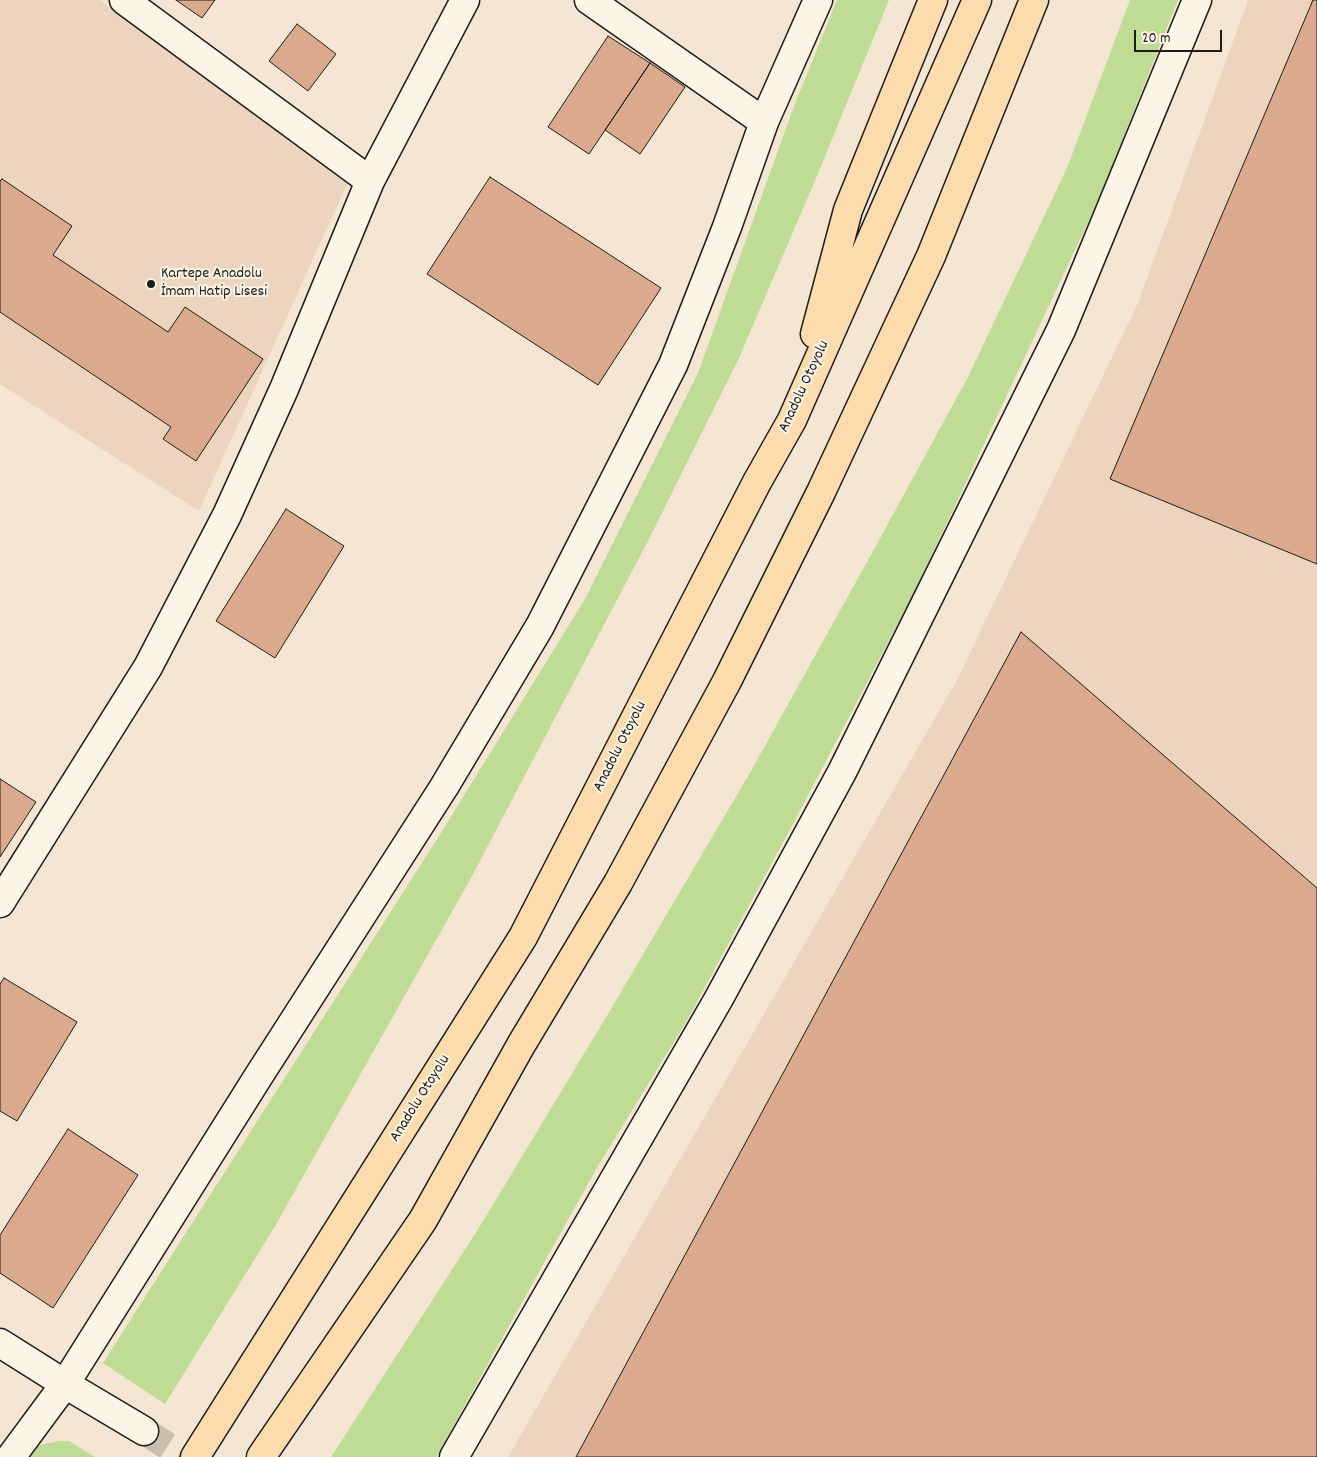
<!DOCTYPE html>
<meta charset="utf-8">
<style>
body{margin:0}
#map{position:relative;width:1317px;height:1457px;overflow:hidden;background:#f5e6d3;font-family:Dekko,sans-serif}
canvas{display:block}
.scale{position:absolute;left:1134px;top:30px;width:88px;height:22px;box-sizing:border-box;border:2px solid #1c1c1c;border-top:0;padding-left:6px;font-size:15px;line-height:18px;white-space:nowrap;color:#1c1c1c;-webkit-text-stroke:4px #fcf5e5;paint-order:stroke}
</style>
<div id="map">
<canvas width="1317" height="1457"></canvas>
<div class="scale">20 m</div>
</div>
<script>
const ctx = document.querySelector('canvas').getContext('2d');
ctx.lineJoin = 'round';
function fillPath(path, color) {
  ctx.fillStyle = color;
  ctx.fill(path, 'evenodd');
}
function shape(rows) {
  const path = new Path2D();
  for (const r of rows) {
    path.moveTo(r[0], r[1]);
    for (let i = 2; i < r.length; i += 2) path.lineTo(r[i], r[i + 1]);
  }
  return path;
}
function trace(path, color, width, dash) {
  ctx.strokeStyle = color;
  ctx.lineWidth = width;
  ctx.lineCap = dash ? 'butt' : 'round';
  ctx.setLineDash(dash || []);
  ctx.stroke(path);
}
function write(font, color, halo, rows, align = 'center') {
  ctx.font = font + ' Dekko,sans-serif';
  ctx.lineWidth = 4;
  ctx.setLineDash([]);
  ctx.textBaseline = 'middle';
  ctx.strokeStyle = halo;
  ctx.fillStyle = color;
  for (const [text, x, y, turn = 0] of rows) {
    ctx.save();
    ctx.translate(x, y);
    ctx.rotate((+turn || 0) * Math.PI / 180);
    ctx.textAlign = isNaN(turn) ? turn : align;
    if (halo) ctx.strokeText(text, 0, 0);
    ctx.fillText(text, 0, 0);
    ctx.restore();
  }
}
fillPath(shape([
 [0,0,100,0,347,184,199,511,0,384],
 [1248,0,1317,0,1317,1457,508,1457,957,680,1138,303]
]), '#edd4be');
fillPath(shape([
 [837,0,889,0,817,176,739,358,649,539,471,878,274,1228,165,1404,103,1363,439,836,585,599,698,373,794,106],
 [1130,0,1178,0,1098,201,915,591,793,824,685,1024,598,1166,436,1457,331,1457,477,1231,608,1014,751,771,872,553,968,377,1067,168],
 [59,1441,69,1441,95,1457,27,1457,40,1445]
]), '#bedc94');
const building = shape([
 [176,0,215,0,202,18,176,0],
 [1313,0,1317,0,1317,564,1110,479,1313,0],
 [297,24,336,54,308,91,269,61,297,24],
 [608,36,650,63,589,154,548,127,608,36],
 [650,63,685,87,640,154,605,130,650,63],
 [490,177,661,288,598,385,427,274,490,177],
 [2,179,72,226,53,255,168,332,185,307,263,359,196,461,163,439,171,427,0,312,0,181,2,179],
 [286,509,344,546,275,658,216,621,286,509],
 [1021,632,1317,888,1317,1457,576,1457,1021,632],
 [0,779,36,802,0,857,0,779],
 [4,978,77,1022,17,1121,0,1111,0,984,4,978],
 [68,1129,138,1175,53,1308,0,1273,0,1235,68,1129]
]);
fillPath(building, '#dbaa8d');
trace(building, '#1c1c1c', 1);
trace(shape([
 [144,1431,185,1457]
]), '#cabeae', 28, [28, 14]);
const minor = shape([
 [124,0,370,181],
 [589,0,764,122],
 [0,903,148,667,227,515,284,389,370,181,465,0],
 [0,1343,65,1384,144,1431],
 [11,1457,65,1384,258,1077,444,787,540,626,673,365,727,227,764,122,818,0],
 [454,1457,718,1000,842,772,1061,330,1197,0]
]);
const highway = shape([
 [815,334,848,210,933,0],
 [195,1457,523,937,757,482,792,420,977,0],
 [261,1457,423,1220,521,1045,618,883,727,681,821,492,931,256,1034,0]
]);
trace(minor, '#1c1c1c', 31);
trace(highway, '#1c1c1c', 31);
trace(minor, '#fcf5e5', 28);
trace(highway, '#fcdcac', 28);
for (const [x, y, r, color] of [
 [151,284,5,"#1c1c1c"]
]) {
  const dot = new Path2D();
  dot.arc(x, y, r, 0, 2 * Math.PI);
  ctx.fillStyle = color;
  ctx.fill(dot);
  trace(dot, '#fcf5e5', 2);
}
write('16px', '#1c1c1c', '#fcf5e5', [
 ["Kartepe Anadolu",161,275],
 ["İmam Hatip Lisesi",161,293]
], 'left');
write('16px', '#1c1c1c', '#fcf5e5', [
 ["Anadolu Otoyolu",805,387,-65],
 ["Anadolu Otoyolu",621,747,-63],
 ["Anadolu Otoyolu",421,1099,-58]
]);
</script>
